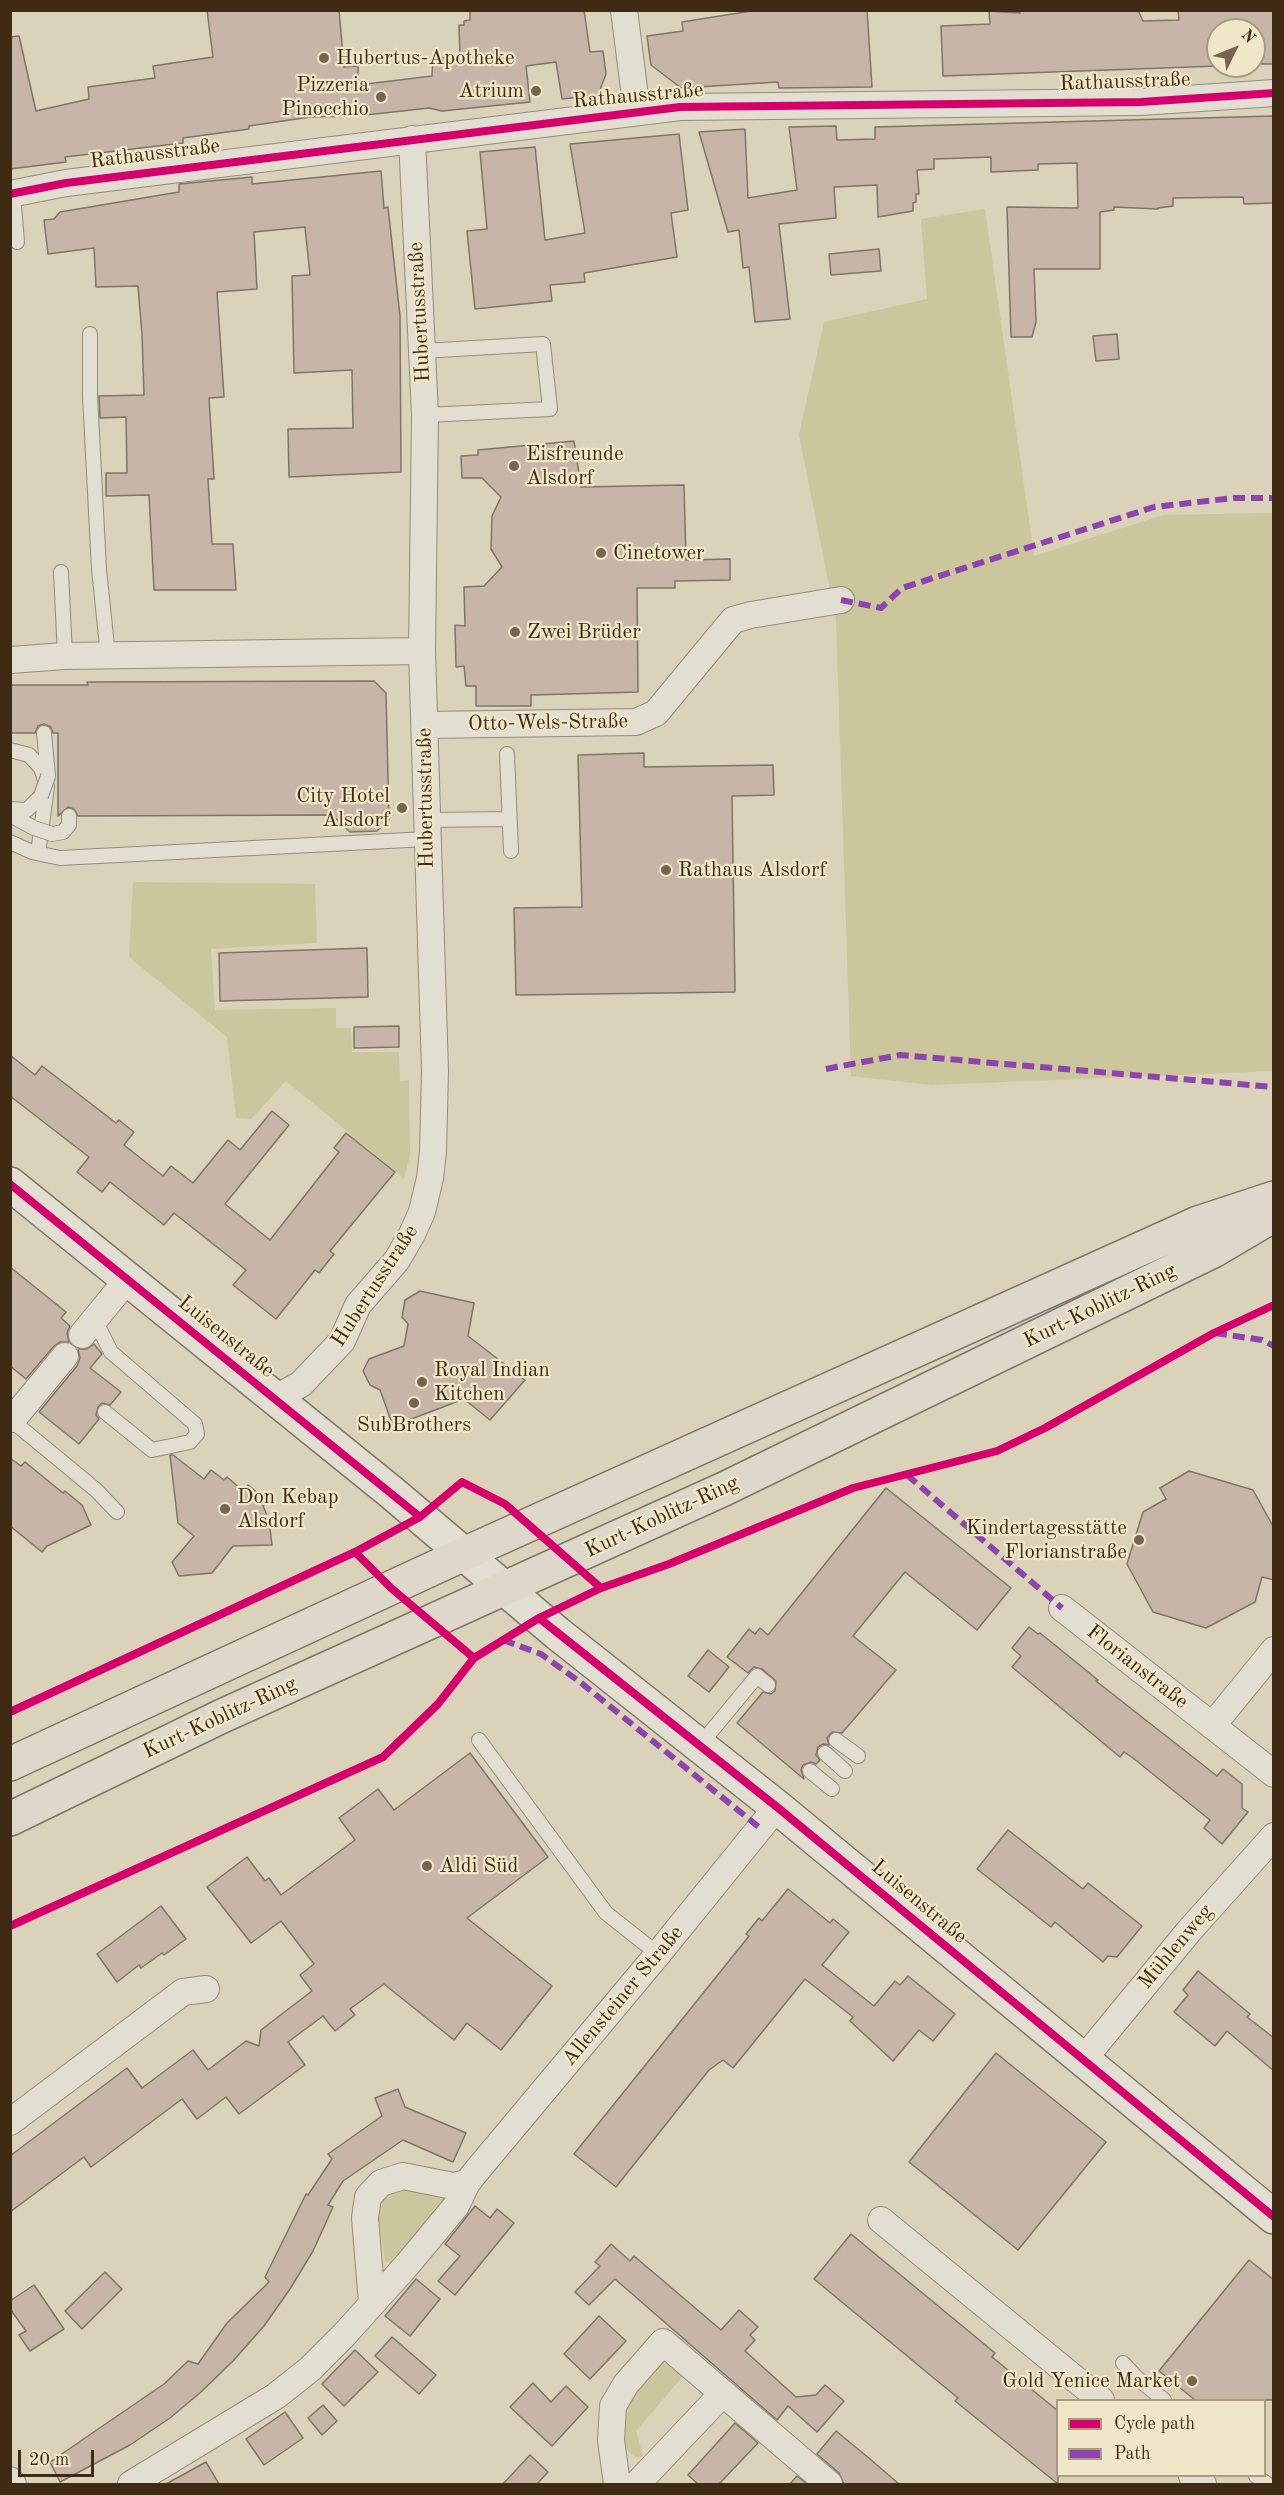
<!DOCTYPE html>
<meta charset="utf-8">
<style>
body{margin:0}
#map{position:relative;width:1284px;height:2495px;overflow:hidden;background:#dad2b9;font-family:"Old Standard TT",serif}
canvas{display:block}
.frame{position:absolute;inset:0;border:12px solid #3f2b14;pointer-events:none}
.legend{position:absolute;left:1056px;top:2399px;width:210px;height:78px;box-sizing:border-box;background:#f0e7c8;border:2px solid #a99c80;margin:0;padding:8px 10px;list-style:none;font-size:18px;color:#3f2b14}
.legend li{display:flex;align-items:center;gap:12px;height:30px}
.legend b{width:30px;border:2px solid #a99c80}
.north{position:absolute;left:1206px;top:18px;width:60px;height:60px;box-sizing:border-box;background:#f0e7c8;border:2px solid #a99c80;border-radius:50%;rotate:47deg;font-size:16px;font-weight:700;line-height:24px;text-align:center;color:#3f2b14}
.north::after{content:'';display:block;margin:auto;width:21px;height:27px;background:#75654e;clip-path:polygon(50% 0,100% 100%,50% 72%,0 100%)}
.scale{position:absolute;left:18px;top:2450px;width:76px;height:27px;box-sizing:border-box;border:3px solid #3f2b14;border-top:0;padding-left:8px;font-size:18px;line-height:21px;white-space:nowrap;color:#3f2b14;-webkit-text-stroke:4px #f0e7c8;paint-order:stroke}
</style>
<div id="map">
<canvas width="1284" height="2495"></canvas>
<div class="frame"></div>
<ul class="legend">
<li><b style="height:8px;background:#d6006c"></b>Cycle path</li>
<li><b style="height:8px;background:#8e44ad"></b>Path</li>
</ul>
<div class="north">N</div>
<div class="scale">20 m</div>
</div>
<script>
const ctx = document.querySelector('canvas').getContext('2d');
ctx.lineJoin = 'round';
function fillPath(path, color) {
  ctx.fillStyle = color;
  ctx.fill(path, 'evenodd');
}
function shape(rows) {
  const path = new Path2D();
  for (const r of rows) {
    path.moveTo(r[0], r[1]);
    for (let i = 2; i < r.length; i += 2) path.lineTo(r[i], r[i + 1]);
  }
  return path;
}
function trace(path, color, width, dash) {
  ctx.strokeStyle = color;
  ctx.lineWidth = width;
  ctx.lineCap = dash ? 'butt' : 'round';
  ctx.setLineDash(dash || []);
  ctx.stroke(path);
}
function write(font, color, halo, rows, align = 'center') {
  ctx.font = font + ' "Old Standard TT",serif';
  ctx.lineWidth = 4.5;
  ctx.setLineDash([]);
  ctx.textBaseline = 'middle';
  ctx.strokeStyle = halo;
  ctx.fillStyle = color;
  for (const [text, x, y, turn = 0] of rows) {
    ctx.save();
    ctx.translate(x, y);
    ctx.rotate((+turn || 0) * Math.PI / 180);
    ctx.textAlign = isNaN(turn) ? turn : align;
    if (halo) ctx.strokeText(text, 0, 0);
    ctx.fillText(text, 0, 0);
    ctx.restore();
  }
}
fillPath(shape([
 [985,209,1034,556,1163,515,1273,513,1273,1071,932,1085,851,1076,836,620,799,435,824,322,927,299,921,219],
 [133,882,315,884,317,943,211,949,215,1010,336,1008,336,1028,351,1028,352,1052,399,1052,400,1081,409,1080,410,1155,404,1178,286,1081,251,1119,236,1118,227,1037,129,957],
 [399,2188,441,2195,446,2201,393,2265,385,2261,377,2212,384,2197],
 [660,2363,670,2363,684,2375,636,2431,643,2456,637,2458,628,2452,620,2440,620,2408]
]), '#cbc69c');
const building = shape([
 [207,10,339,10,344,67,358,66,358,85,432,76,433,58,460,57,459,25,464,25,464,21,470,20,470,10,584,10,590,52,603,51,606,74,598,95,562,99,556,62,526,66,530,102,442,111,429,108,357,116,310,117,249,126,249,129,183,138,183,143,65,157,66,162,10,169,10,37,19,36,36,111,89,99,88,87,155,78,153,66,213,57,207,10],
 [757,10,867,10,872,87,779,88,778,82,681,88,651,65,647,36,683,31,682,22,757,10],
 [1019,10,1138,10,1143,21,1179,20,1178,10,1274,10,1274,64,1254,64,1254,30,1218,30,1218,66,943,76,941,26,990,24,989,11,1020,13,1019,10],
 [1274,116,1274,203,1244,204,1243,197,1173,198,1173,206,1158,208,1158,209,1114,207,1114,210,1100,212,1100,269,1034,269,1036,322,1032,337,1011,337,1007,207,1078,208,1077,163,1038,164,1038,170,991,172,991,157,934,159,934,169,917,170,919,194,916,194,916,202,913,203,913,211,878,217,877,185,834,187,836,218,779,224,790,319,755,322,749,267,743,268,739,230,728,232,699,132,745,129,748,198,797,190,789,127,836,126,837,140,875,139,875,127,1274,116],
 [679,134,688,210,671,213,677,257,584,273,585,282,550,285,552,301,475,309,467,231,487,229,480,152,535,147,545,240,585,233,570,144,679,134],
 [381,171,384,208,388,207,400,316,401,472,289,477,288,429,353,428,352,370,294,373,292,276,310,275,305,227,254,232,257,289,217,292,224,397,209,398,214,479,208,479,212,544,233,544,236,590,154,590,149,495,106,496,106,473,127,473,126,417,100,418,99,396,144,395,142,334,138,286,96,287,94,248,48,254,44,220,54,219,60,212,179,192,179,184,252,177,252,184,381,171],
 [879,249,881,271,831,275,829,254,879,249],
 [1117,334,1119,359,1096,361,1093,336,1117,334],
 [574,441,581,487,684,485,686,560,730,559,730,580,675,581,675,588,637,588,638,692,531,695,531,706,476,706,476,686,466,686,464,666,456,667,455,625,465,626,464,587,484,586,502,567,491,549,492,516,501,497,482,478,462,478,461,456,478,455,478,450,574,441],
 [374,681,386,693,389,820,377,831,350,832,332,815,78,816,74,809,68,807,58,816,58,733,53,733,51,727,44,724,38,726,35,733,10,733,10,685,88,685,87,682,374,681],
 [644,753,644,767,773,765,774,795,732,796,735,992,516,995,514,908,582,907,578,755,644,753],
 [367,948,368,997,220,1001,219,953,367,948],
 [399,1026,399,1047,354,1048,354,1027,399,1026],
 [10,1055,35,1075,42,1066,116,1123,119,1120,134,1132,124,1145,163,1176,171,1166,193,1183,228,1140,240,1150,272,1111,289,1125,225,1204,270,1240,339,1152,334,1148,346,1133,395,1172,330,1251,334,1254,319,1273,315,1270,276,1319,233,1285,246,1270,174,1213,164,1225,110,1182,102,1192,77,1172,89,1157,10,1096,10,1055],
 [10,1267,66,1312,61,1318,70,1326,67,1333,69,1342,60,1342,54,1346,26,1379,10,1366,10,1267],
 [420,1291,474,1303,468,1336,525,1380,490,1420,464,1399,393,1426,380,1390,370,1385,363,1371,369,1359,404,1346,408,1324,402,1317,405,1300,420,1291],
 [94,1344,102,1354,90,1368,121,1392,110,1405,102,1403,98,1407,96,1415,99,1419,79,1444,39,1412,77,1366,80,1358,78,1349,87,1349,94,1344],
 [170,1455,173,1455,204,1479,211,1470,224,1480,227,1477,243,1491,248,1485,268,1501,263,1506,269,1520,272,1545,233,1546,212,1573,179,1576,172,1562,194,1536,178,1523,170,1455],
 [10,1458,21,1466,25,1462,63,1493,65,1491,82,1505,91,1525,47,1546,42,1552,10,1526,10,1458],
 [1189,1471,1253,1490,1274,1528,1274,1580,1262,1577,1255,1602,1206,1628,1153,1612,1127,1564,1143,1512,1166,1499,1160,1488,1189,1471],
 [886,1488,1011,1588,977,1630,905,1572,853,1636,896,1670,842,1733,832,1732,827,1738,829,1745,823,1744,818,1747,816,1755,820,1760,816,1764,811,1762,803,1765,801,1770,804,1779,737,1723,763,1692,771,1694,775,1691,776,1681,762,1669,754,1667,748,1673,727,1657,749,1629,755,1634,760,1628,768,1635,886,1488],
 [1029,1627,1038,1634,1040,1633,1098,1680,1096,1681,1217,1776,1223,1769,1242,1784,1242,1808,1248,1812,1222,1844,1204,1828,1210,1820,1133,1758,1124,1752,1120,1757,1012,1667,1021,1656,1012,1648,1029,1627],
 [708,1650,729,1667,709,1692,688,1676,708,1650],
 [470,1753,548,1857,467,1918,552,1986,501,2050,467,2023,454,2040,384,1984,350,2009,355,2015,335,2031,323,2016,288,2042,305,2065,239,2114,226,2097,197,2119,182,2099,91,2167,84,2157,10,2212,10,2156,127,2068,142,2088,193,2050,208,2070,246,2041,259,2046,261,2030,312,1991,300,1975,314,1964,281,1921,251,1943,207,1887,247,1857,265,1881,269,1878,281,1895,355,1840,339,1818,378,1789,394,1810,470,1753],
 [1008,1830,1083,1889,1088,1883,1142,1926,1117,1957,1108,1956,1103,1962,1055,1922,1051,1927,977,1869,1008,1830],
 [788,1889,830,1923,833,1919,849,1932,822,1965,874,2006,895,1981,900,1985,908,1976,955,2014,933,2041,919,2030,893,2061,850,2021,853,2017,805,1979,733,2068,723,2060,709,2070,616,2187,574,2154,749,1936,746,1934,759,1918,762,1921,788,1889],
 [161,1906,186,1939,164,1955,162,1953,141,1968,139,1965,117,1982,97,1954,161,1906],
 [1198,1971,1250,2014,1247,2017,1274,2038,1274,2071,1227,2031,1215,2046,1174,2012,1188,1995,1183,1990,1198,1971],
 [996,2053,1106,2142,1018,2250,909,2162,996,2053],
 [398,2089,405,2107,466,2133,453,2162,403,2140,343,2181,328,2205,333,2207,313,2251,290,2289,264,2326,233,2361,201,2392,170,2418,130,2445,60,2482,50,2462,164,2384,188,2361,198,2364,227,2323,269,2282,265,2277,306,2194,308,2195,332,2159,328,2154,382,2116,375,2098,398,2089],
 [475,2206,490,2218,497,2209,514,2223,455,2295,438,2281,460,2256,445,2244,475,2206],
 [851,2234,995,2353,992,2357,1058,2411,1058,2484,955,2401,958,2398,814,2279,851,2234],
 [611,2244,630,2261,634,2256,721,2330,739,2310,758,2327,750,2335,755,2340,745,2351,796,2397,816,2395,825,2385,844,2401,817,2432,788,2406,777,2420,615,2279,589,2305,575,2292,600,2266,595,2262,611,2244],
 [1249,2260,1274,2280,1274,2400,1195,2400,1159,2371,1249,2260],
 [105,2272,122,2289,82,2329,65,2311,105,2272],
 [416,2279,440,2299,410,2336,385,2316,416,2279],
 [34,2285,64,2329,30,2351,19,2335,26,2331,10,2309,10,2301,34,2285],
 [599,2316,626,2341,590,2379,564,2354,599,2316],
 [392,2337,436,2375,419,2394,375,2356,392,2337],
 [355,2350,378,2372,344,2406,322,2384,355,2350],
 [533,2383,551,2402,566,2386,588,2407,552,2446,510,2407,533,2383],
 [323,2405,337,2421,322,2435,308,2418,323,2405],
 [285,2412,303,2438,264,2465,246,2439,285,2412],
 [735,2423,758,2443,719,2484,698,2484,688,2475,735,2423],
 [836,2431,870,2459,899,2484,844,2484,839,2473,817,2454,836,2431],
 [530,2455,548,2472,537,2484,503,2484,530,2455],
 [206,2462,219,2484,166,2484,206,2462],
 [797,2476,807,2484,790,2484,797,2476]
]);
fillPath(building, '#c7b5a8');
trace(building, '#7d7666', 1.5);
const lane = shape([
 [13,194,17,242],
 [90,334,90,396,99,569,108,656],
 [422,351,543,344,550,409,425,415],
 [61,572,65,656],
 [44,733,48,776],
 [10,750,29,755,41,768,47,787,38,853],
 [507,754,511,851],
 [10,809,27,810,41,796],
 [10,815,34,828],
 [427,820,509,819],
 [52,834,63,832,69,825,69,816],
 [10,842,32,852,60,858,427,839],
 [95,1320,111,1352,195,1424,197,1434,190,1442,152,1450,105,1412],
 [10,1419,96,1490,117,1512],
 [479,1740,606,1913,658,1954],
 [836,1740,858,1756],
 [699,1746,757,1676,768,1685],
 [825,1753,845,1771],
 [810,1771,832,1789],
 [1123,2363,1137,2378,1164,2400],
 [1256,2476,1267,2484]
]);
const street = shape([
 [624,10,637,112],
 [10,194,66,183,680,107,1141,102,1274,93],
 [10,660,65,656,422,651],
 [425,725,636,722,656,713,733,620,751,615,841,600],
 [82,1335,127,1280],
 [274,1399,301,1384,342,1341,358,1305,397,1260,412,1234,422,1212,430,1178,433,1152,435,1071,422,651,425,415,412,139],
 [13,1419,65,1356],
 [1062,1608,1274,1774],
 [1212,1726,1274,1650],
 [1082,2061,1189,1931,1274,1836],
 [10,2122,183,1992,206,1989],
 [881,2220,1101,2400],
 [372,2303,365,2218,368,2197,381,2183,403,2176,453,2186,467,2183],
 [1192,2476,1203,2484],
 [10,2480,13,2484],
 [131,2484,276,2396,310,2369,344,2335,407,2265,456,2206,467,2183,479,2168,658,1954,777,1807],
 [617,2484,611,2440,613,2406,626,2384,663,2342,829,2484],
 [637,2484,723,2393]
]);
const secondary = shape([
 [10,1184,391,1492,557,1633,777,1807,1274,2217]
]);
const primary = shape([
 [10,1764,464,1554,1198,1223,1274,1198],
 [10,1819,220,1717,724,1489,1213,1251,1274,1215]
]);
trace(lane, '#948c7b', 16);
trace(street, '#948c7b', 28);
trace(secondary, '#7d7666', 36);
trace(primary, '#7d7666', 36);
trace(lane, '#e2ded1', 14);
trace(street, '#e2ded1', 26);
trace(secondary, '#e2ded1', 33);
trace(primary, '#ddd8c9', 33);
const laneBridge = shape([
 [41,796,48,776],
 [34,828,52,834]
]);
trace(laneBridge, '#948c7b', 16, []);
trace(laneBridge, '#e2ded1', 14);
trace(shape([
 [841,600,881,608,902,588,1154,507,1234,498,1274,498],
 [826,1069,900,1055,1274,1087],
 [1215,1333,1262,1340,1274,1346],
 [907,1475,1062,1608],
 [503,1640,541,1654,580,1682,760,1828]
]), '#8e44ad', 6, [12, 6]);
trace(shape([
 [10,194,66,183,680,107,1141,102,1274,93],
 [10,1184,420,1517],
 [355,1552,391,1588,474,1658],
 [539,1618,777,1807,1274,2217],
 [10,1712,355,1552,420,1517,462,1482,505,1504,601,1588],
 [10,1926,383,1757,438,1704,474,1658,539,1618,601,1588,669,1564,853,1488,997,1451,1045,1428,1214,1333,1274,1305]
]), '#d6006c', 8);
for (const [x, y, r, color] of [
 [324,58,6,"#75654e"],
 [536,91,6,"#75654e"],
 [381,97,6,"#75654e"],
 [514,466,6,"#75654e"],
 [601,553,6,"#75654e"],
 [515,632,6,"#75654e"],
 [402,808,6,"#75654e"],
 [666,870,6,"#75654e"],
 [422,1382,6,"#75654e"],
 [414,1403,6,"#75654e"],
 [225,1509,6,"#75654e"],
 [1139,1540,6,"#75654e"],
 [427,1866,6,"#75654e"],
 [1192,2381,6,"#75654e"]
]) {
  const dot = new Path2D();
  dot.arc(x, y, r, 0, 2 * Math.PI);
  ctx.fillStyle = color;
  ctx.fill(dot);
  trace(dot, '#f0e7c8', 2);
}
write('21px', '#3f2b14', '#f0e7c8', [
 ["Hubertus-Apotheke",336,58],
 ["Pizzeria",369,85,"right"],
 ["Pinocchio",369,109,"right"],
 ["Atrium",524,91,"right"],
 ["Eisfreunde",526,454],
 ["Alsdorf",526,478],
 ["Cinetower",613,553],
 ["Zwei Brüder",527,632],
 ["City Hotel",390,796,"right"],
 ["Alsdorf",390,820,"right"],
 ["Rathaus Alsdorf",678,870],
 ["Royal Indian",434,1370],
 ["Kitchen",434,1394],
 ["SubBrothers",414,1425,"center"],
 ["Don Kebap",237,1497],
 ["Alsdorf",237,1521],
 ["Kindertagesstätte",1127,1528,"right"],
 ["Florianstraße",1127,1552,"right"],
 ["Aldi Süd",439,1866],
 ["Gold Yenice Market",1180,2381,"right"]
], 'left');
write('21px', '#3f2b14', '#f0e7c8', [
 ["Rathausstraße",1125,82,-2],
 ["Rathausstraße",638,96,-5],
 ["Rathausstraße",155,154,-7],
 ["Hubertusstraße",420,312,-93],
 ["Otto-Wels-Straße",548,723,-1],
 ["Hubertusstraße",426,798,-91],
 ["Hubertusstraße",375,1286,-57],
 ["Kurt-Koblitz-Ring",1100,1306,-26],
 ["Luisenstraße",226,1337,39],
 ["Kurt-Koblitz-Ring",662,1517,-25],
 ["Florianstraße",1137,1667,38],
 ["Kurt-Koblitz-Ring",220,1718,-25],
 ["Luisenstraße",919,1902,40],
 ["Mühlenweg",1176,1947,-50],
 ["Allensteiner Straße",623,1996,-50]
]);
</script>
